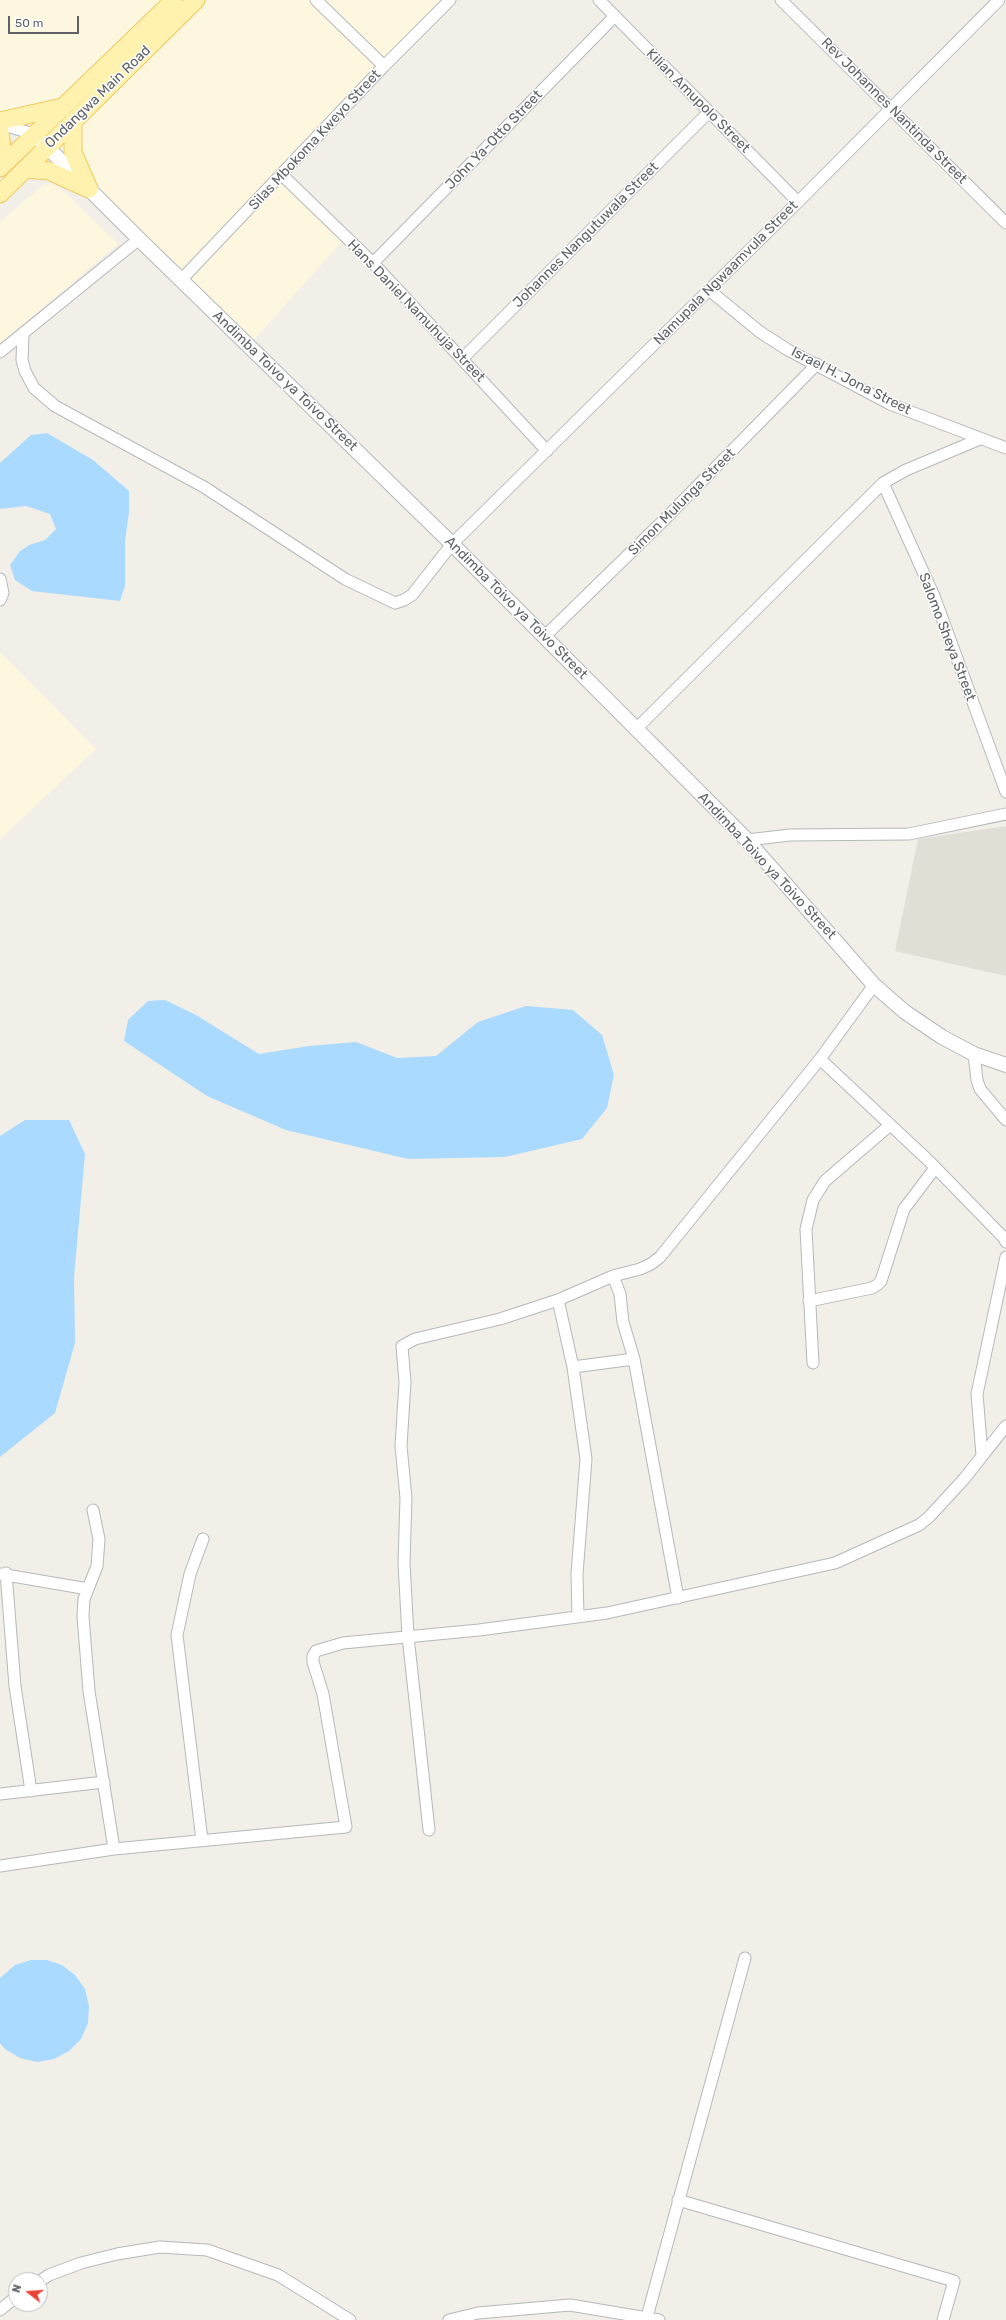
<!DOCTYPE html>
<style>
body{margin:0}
#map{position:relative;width:1006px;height:2320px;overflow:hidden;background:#f1efe8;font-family:Rubik,sans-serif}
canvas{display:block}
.north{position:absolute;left:8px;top:2272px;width:40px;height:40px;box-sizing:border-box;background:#fff;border:1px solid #bfc1c3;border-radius:50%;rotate:287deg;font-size:11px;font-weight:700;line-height:16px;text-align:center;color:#5f6368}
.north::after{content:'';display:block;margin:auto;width:14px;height:18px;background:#ea4335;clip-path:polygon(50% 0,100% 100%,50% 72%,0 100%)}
.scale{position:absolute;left:8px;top:16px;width:71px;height:18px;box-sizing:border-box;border:2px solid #5f6368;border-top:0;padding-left:5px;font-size:12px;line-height:14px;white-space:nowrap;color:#5f6368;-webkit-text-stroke:3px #fff;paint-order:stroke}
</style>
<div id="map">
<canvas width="1006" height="2320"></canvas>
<div class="north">N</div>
<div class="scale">50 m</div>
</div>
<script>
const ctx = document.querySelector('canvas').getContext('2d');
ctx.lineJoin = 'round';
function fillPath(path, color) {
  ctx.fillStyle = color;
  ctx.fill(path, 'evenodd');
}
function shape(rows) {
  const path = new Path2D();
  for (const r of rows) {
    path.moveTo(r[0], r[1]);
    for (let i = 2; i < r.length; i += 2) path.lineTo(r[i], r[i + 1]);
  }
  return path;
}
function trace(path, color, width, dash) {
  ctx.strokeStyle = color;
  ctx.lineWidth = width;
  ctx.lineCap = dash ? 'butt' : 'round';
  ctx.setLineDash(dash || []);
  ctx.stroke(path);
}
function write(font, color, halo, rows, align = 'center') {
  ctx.font = font + ' Rubik,sans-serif';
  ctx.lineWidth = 3;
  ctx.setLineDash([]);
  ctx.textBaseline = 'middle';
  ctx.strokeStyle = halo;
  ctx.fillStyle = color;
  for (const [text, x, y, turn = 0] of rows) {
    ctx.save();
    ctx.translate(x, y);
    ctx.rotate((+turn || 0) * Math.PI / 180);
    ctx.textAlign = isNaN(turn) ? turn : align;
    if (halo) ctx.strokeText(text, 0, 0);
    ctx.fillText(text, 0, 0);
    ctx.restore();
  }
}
fillPath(shape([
 [0,0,450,0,283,175,346,237,249,345,34,134,0,114],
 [44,184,57,185,118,244,0,344,0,222],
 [0,652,96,749,0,839]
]), '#fef7e0');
fillPath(shape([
 [1006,826,1006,976,895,951,918,839]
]), '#e1ded6');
fillPath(shape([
 [47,433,93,460,129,491,129,512,125,541,125,586,120,601,32,591,15,580,10,565,20,551,29,545,45,540,56,529,50,514,26,506,0,509,0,463,31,435],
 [165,1000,196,1015,259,1054,309,1046,356,1042,397,1058,436,1056,478,1022,526,1006,573,1010,602,1035,614,1075,607,1108,582,1139,505,1157,408,1159,286,1130,207,1096,124,1041,128,1020,148,1001],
 [25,1120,69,1120,85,1154,74,1277,75,1343,55,1413,0,1457,0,1136],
 [31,1960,47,1960,62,1965,75,1975,85,1989,89,2006,88,2023,81,2039,69,2051,54,2059,37,2062,20,2058,5,2049,0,2043,0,1978,15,1965]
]), '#aadaff');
const minor = shape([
 [316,0,384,66],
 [599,0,798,202],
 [781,0,1006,223],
 [0,124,34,134],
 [282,175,373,263,547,451],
 [373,263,615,16],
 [181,280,384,66,450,0],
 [709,290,760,332,788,350,890,404,1006,448],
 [23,333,22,360,25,371,34,388,55,406,204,487,345,579,395,603,404,600,412,595,452,544,798,202,999,0],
 [0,352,139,239],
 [463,358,709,112],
 [883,483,934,596,1006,792],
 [0,579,3,593,0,600],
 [544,637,664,520,817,364],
 [636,729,883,483,906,470,980,439],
 [747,840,790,835,909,834,1006,814],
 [974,1054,977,1080,980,1089,1006,1120],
 [820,1059,929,1161,1004,1238,1006,1242],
 [613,1276,620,1294,623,1322,634,1359,678,1598],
 [558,1300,573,1367,586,1459,577,1574,578,1617],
 [809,1301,872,1288,877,1285,881,1281,904,1209,935,1168],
 [813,1363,806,1229,813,1200,825,1181,890,1125],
 [573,1367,634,1359],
 [982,1455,977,1394,1006,1257],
 [93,1510,99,1539,97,1566,84,1599,83,1616,89,1691,114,1849],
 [6,1573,15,1686,31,1791],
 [0,1574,88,1589],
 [0,1794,104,1782],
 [429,1830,408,1636,404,1563,406,1498,401,1446,405,1382,402,1346,415,1339,500,1319,558,1300,613,1276,640,1269,651,1264,660,1257,820,1059,874,985],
 [202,1840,177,1635,190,1574,203,1539],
 [0,1866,114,1849,346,1827,323,1694,313,1662,313,1656,316,1651,343,1643,479,1630,607,1613,835,1563,919,1525,929,1517,964,1479,1006,1426],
 [678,2200,954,2281,943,2320],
 [40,2281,49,2275,81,2263,117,2254,160,2247,207,2250,278,2275,350,2320],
 [0,2310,16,2297],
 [647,2317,745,1958],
 [449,2320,478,2313,570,2305,659,2320]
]);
const tertiary = shape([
 [34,134,139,239,452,544,747,840,874,985,905,1012,942,1037,974,1054,1006,1065]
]);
const primary = shape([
 [0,121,62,107],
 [73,121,73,152,89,189],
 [0,132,3,155,0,167],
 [0,168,174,0],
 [25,169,49,171,89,189],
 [0,194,196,0]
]);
trace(minor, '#b5b8bc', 13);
trace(tertiary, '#b5b8bc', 16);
trace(primary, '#f2c960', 19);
trace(minor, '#fff', 11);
trace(tertiary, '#fff', 14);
trace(primary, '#fff2af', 17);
write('14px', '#5f6368', '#fff', [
 ["Ondangwa Main Road",98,97,-44],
 ["Kilian Amupolo Street",698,101,45],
 ["Rev Johannes Nantinda Street",894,111,45],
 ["Silas Mbokoma Kweyo Street",315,140,-47],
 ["John Ya-Otto Street",494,140,-46],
 ["Johannes Nangutuwala Street",586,235,-45],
 ["Namupala Ngwaamvula Street",726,273,-45],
 ["Hans Daniel Namuhuja Street",416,311,46],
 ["Andimba Toivo ya Toivo Street",285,381,44],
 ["Israel H. Jona Street",851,381,27],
 ["Simon Mulunga Street",682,502,-45],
 ["Andimba Toivo ya Toivo Street",516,608,45],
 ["Salomo Sheya Street",947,637,69],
 ["Andimba Toivo ya Toivo Street",767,866,47]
]);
</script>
